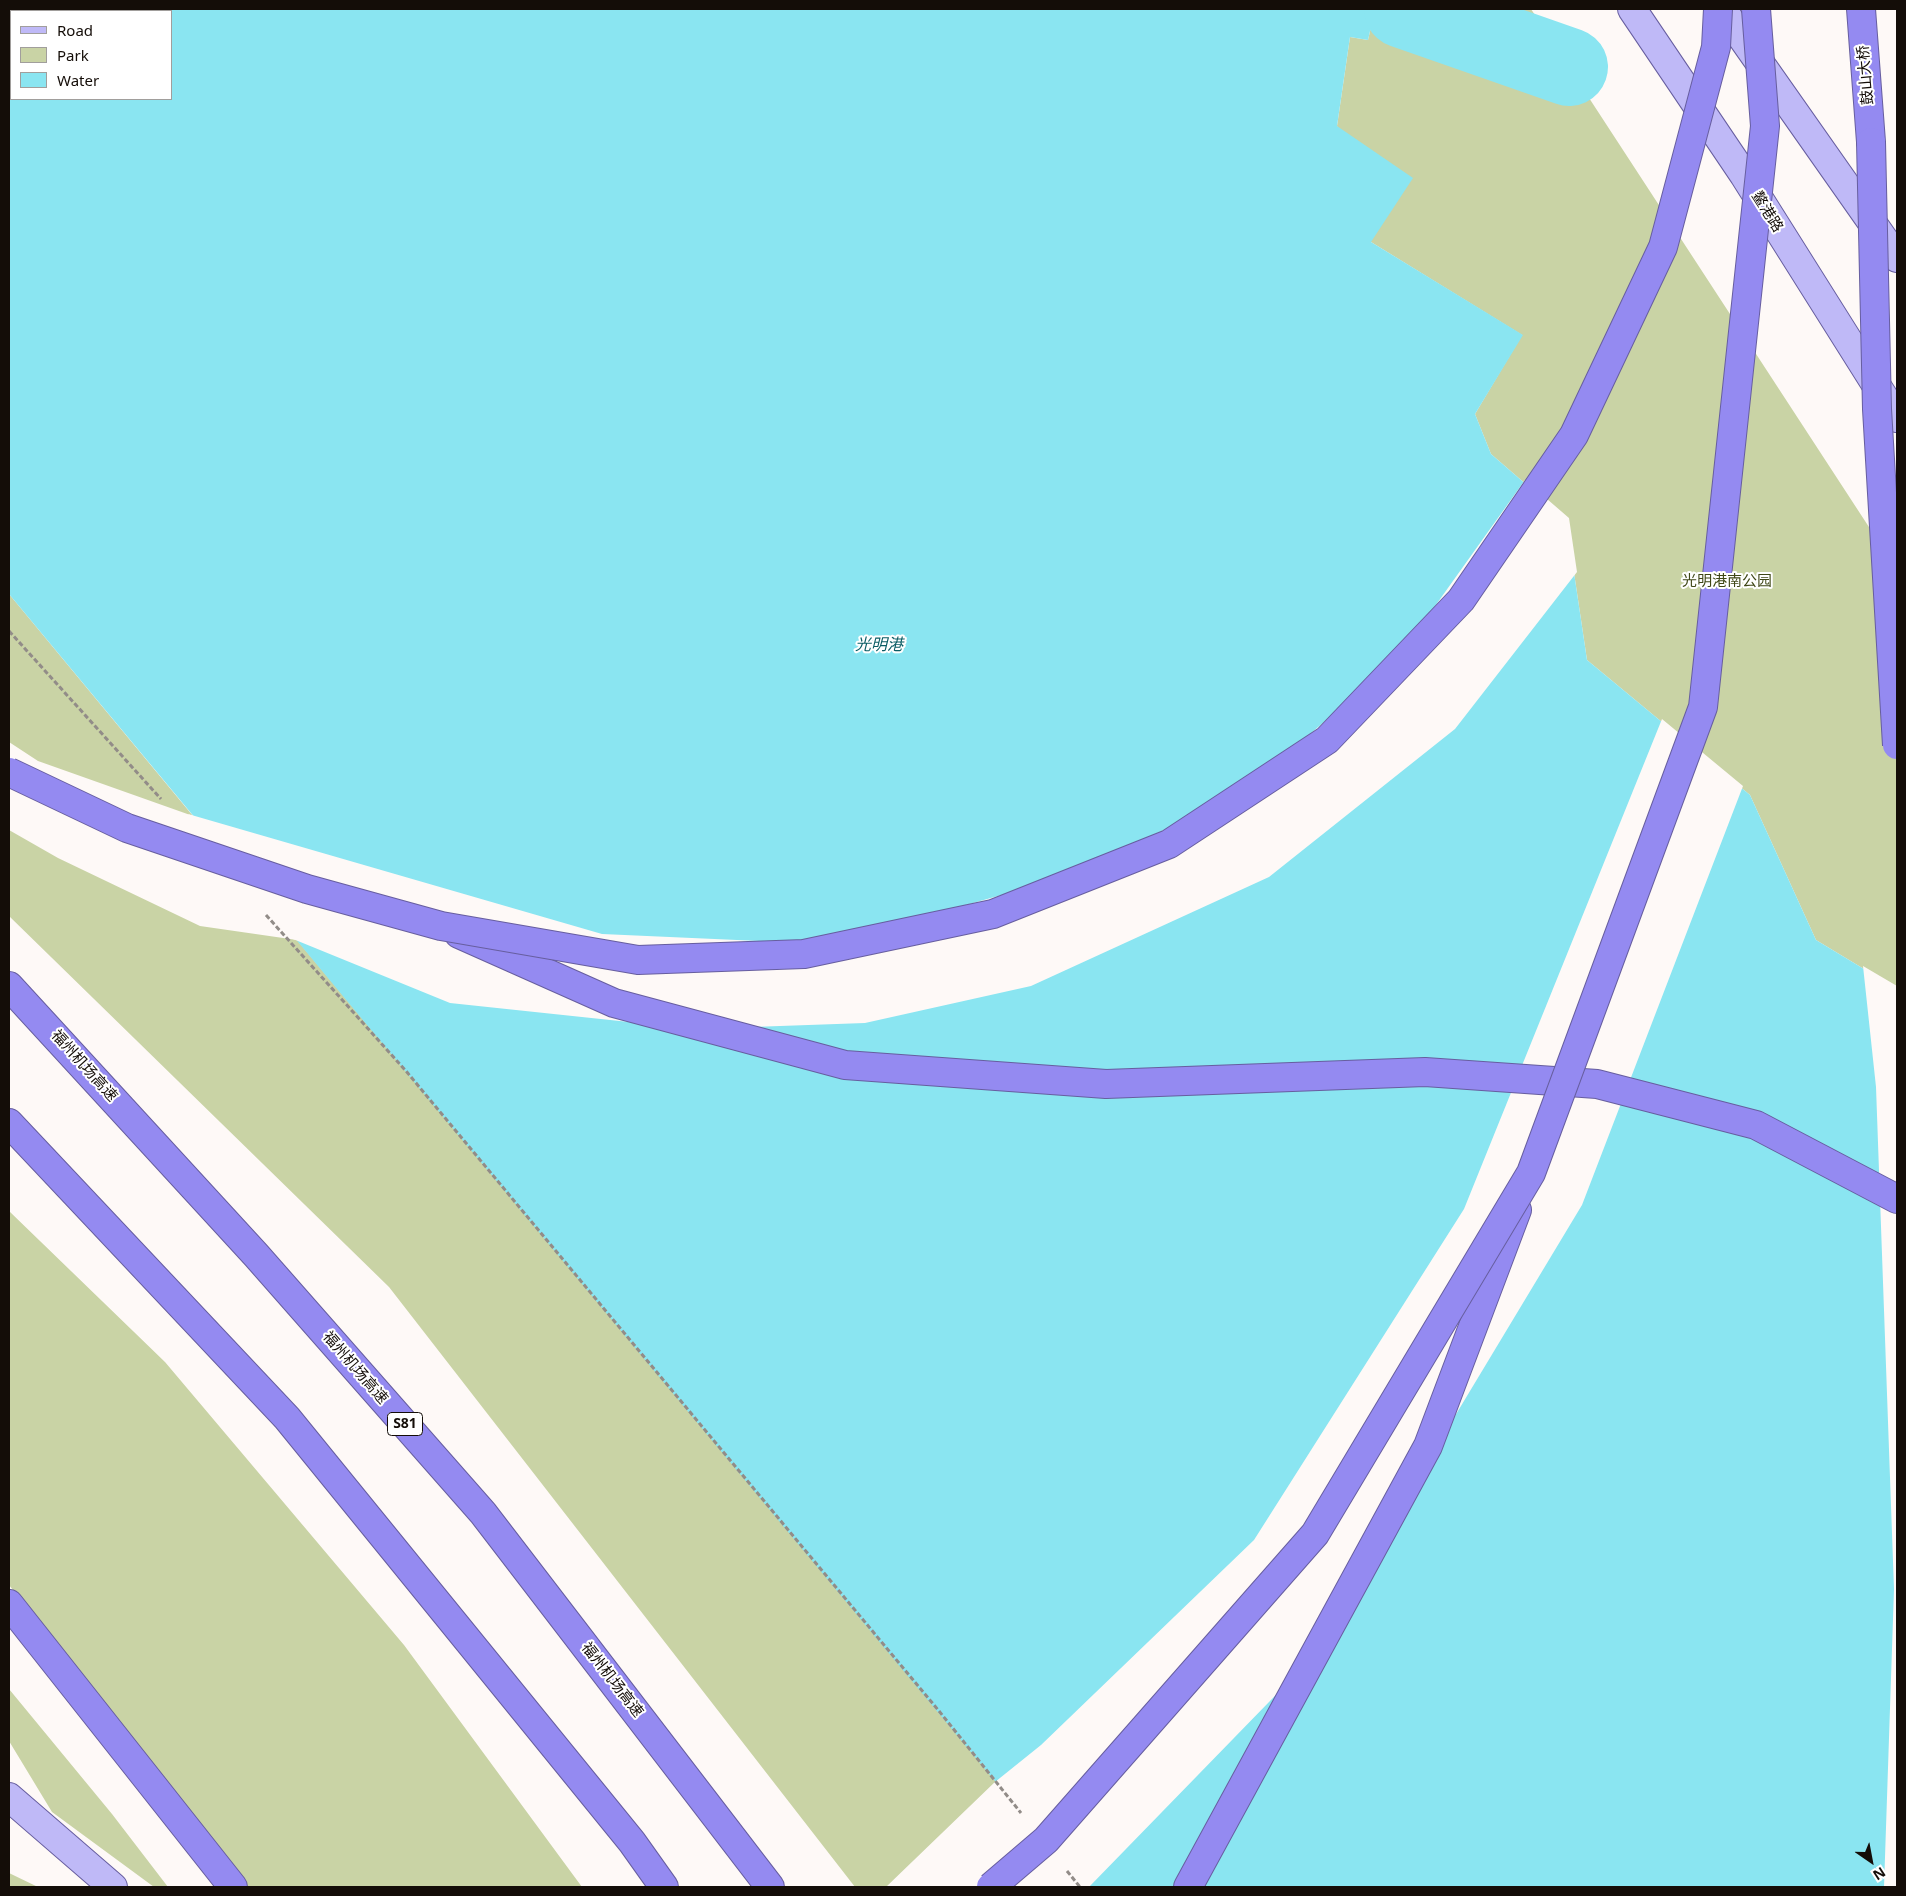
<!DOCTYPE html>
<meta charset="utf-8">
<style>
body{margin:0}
#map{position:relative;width:1906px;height:1896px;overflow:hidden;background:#fef9f7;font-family:"Noto Sans",sans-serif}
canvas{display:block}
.frame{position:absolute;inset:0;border:10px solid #140d08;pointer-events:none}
.legend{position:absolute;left:10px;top:10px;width:162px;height:90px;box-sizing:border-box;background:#fff;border:1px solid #a19e9c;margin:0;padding:6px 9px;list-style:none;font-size:15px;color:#140d08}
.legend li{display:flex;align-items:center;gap:10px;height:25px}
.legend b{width:25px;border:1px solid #a19e9c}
.north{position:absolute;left:1846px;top:1836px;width:50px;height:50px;-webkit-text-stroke:4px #fff;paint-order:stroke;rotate:147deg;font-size:14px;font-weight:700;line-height:20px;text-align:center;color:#140d08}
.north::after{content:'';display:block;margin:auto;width:18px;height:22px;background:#140d08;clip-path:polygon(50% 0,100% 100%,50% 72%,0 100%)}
</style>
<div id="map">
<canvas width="1906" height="1896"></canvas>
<div class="frame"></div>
<ul class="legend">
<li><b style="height:6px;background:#bfb9f7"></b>Road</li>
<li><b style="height:14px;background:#c9d3a5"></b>Park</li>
<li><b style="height:14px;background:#8ae5f1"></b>Water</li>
</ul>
<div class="north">N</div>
</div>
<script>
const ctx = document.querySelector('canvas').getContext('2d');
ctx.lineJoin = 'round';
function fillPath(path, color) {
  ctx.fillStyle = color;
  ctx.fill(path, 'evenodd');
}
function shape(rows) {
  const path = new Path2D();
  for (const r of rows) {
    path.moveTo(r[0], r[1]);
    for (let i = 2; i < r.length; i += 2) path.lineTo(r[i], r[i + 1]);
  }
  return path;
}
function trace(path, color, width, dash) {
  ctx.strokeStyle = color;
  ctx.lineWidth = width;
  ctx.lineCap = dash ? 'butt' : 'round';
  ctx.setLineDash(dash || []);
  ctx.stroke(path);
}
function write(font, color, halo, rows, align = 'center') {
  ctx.font = font + ' "Noto Sans","Noto Sans SC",sans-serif';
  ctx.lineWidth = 4;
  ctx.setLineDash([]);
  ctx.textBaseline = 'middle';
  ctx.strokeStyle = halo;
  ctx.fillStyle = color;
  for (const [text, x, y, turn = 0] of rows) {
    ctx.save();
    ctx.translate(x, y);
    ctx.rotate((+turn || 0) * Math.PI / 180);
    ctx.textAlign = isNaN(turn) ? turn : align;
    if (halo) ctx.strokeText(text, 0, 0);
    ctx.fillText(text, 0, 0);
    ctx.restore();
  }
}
fillPath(shape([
 [1375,9,1531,9,1897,570,1897,989,1816,940,1750,795,1587,660,1566,519,1491,454,1475,414,1522,335,1371,242,1337,126,1350,37,1368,40],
 [9,594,193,816,38,761,9,742],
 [9,830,58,858,200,926,297,940,997,1780,886,1887,855,1887,389,1287,9,916],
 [9,1211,165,1362,404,1645,582,1887,246,1887,9,1585],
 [9,1689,112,1814,168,1887,154,1887,52,1812,9,1741],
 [9,1873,38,1887,9,1887]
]), '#c9d3a5');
fillPath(shape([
 [9,9,1375,9,1368,40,1350,37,1337,126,1413,178,1371,242,1523,335,1475,414,1491,454,1566,519,1587,660,1750,795,1816,940,1897,989,1897,1887,1083,1887,9,594],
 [11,11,171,11,171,99,11,99]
]), '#8ae5f1');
fillPath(shape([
 [1525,480,1569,518,1577,572,1455,729,1269,877,1031,986,865,1023,695,1029,450,1003,293,939,188,814,602,934,827,944,1069,876,1244,791,1398,658],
 [1662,719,1743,786,1582,1205,1305,1665,1089,1887,1080,1887,995,1782,1041,1745,1254,1540,1464,1209],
 [1863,966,1897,986,1897,1887,1884,1887,1894,1589,1876,1087]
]), '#fef9f7');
trace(shape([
 [1403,9,1569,67]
]), '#8ae5f1', 78);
const major = shape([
 [1632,9,1744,175,1897,418],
 [1722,9,1897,258],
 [9,1797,113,1887]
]);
const highway = shape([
 [1861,9,1871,142],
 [459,934,614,1003,845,1065,1106,1084,1425,1072,1597,1084,1756,1125,1897,1199],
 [9,986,256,1255,483,1513,770,1887],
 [9,1123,287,1418,632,1842,664,1887],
 [9,1604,233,1887],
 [1188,1887,1428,1446,1517,1210]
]);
trace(major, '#675e9f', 30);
trace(highway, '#675e9f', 30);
trace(shape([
 [9,631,161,799],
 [266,915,406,1071,939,1711,1021,1813],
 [1067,1871,1080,1887]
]), '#928c88', 3, [5, 2.5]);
trace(major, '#bfb9f7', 28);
trace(highway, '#948af1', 28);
const highwayBridge = shape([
 [1871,142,1877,409,1897,745],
 [9,772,127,828,307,889,441,926,638,960,804,954,993,914,1169,844,1327,740,1461,600,1574,435,1663,247,1716,47,1718,9],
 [991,1887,1046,1840,1315,1534,1531,1173,1703,707,1765,126,1756,9]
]);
trace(highwayBridge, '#675e9f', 30, []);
trace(highwayBridge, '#948af1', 28);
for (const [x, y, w] of [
 [405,1424,35]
]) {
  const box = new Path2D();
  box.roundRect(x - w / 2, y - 11.5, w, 23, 4);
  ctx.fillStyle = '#fff';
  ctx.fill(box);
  trace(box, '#140d08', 1);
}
write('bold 14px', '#140d08', null, [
 ["S81",405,1424]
]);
write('15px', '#140d08', '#fff', [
 ["鼓山大桥",1866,75,-95],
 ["鳌港路",1767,212,58],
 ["福州机场高速",84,1066,48],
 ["福州机场高速",355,1368,49],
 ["福州机场高速",612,1680,52]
]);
write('15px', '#3f4717', '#fff', [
 ["光明港南公园",1727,582]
]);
write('italic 16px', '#0a5c64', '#fff', [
 ["光明港",879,645]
]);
</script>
